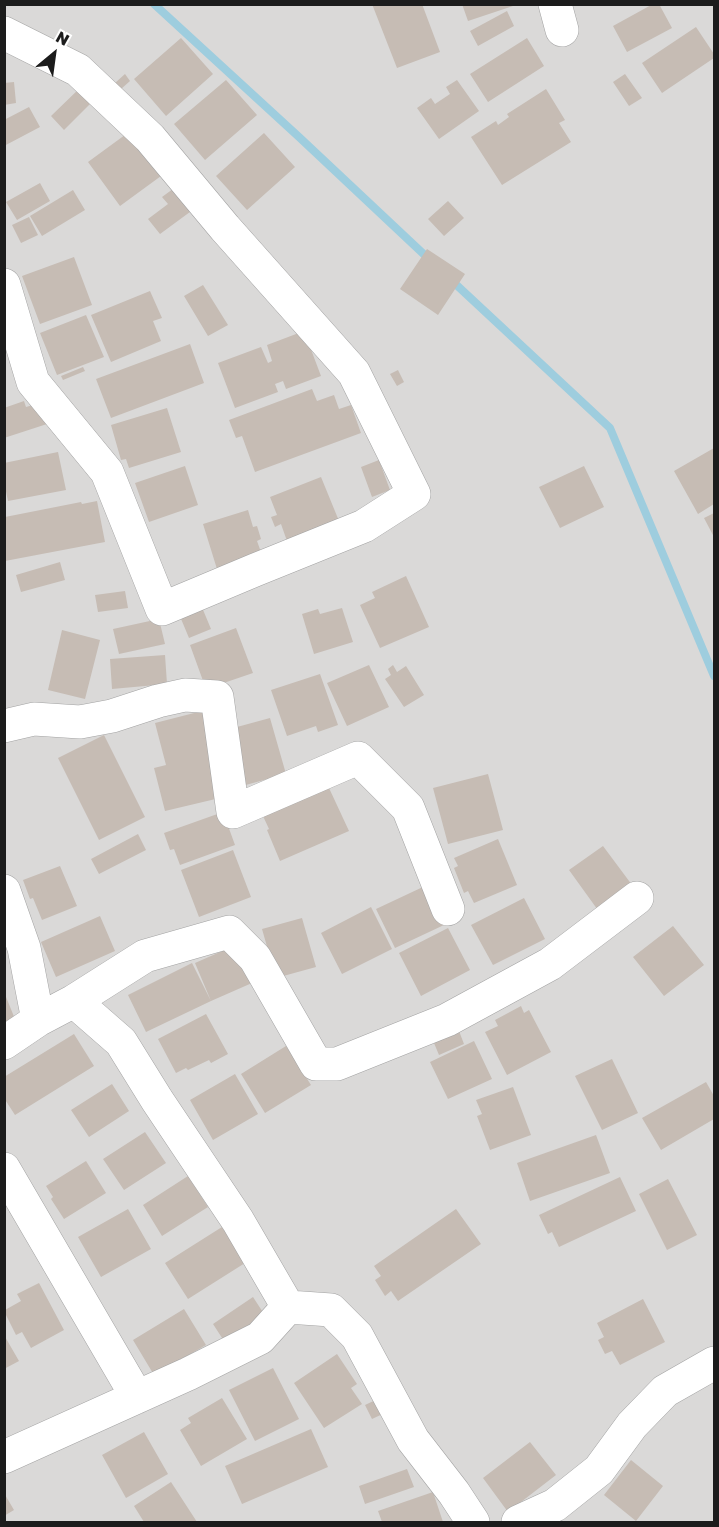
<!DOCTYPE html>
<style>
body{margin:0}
#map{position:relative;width:719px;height:1527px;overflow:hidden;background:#eeeae0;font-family:"Golos Text",sans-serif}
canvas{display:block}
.frame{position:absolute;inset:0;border:6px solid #1c1c1c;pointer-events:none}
.north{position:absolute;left:24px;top:24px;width:60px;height:60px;-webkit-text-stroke:4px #fff;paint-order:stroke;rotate:29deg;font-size:16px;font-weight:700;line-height:24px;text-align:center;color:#1c1c1c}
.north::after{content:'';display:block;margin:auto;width:21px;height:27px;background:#1c1c1c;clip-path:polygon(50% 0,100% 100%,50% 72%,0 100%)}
</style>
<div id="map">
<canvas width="719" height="1527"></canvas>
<div class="frame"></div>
<div class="north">N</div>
</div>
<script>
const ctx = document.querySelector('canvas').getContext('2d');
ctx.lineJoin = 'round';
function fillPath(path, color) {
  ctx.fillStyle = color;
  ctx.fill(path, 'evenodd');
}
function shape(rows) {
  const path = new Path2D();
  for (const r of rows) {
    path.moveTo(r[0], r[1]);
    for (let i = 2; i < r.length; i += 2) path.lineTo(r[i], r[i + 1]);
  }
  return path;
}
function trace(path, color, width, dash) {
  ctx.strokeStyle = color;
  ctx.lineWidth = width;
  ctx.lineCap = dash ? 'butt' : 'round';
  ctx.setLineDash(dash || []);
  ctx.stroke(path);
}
fillPath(shape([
 [5,5,714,5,714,1522,5,1522]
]), '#dad9d8');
trace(shape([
 [154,4,299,137,431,261],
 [449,278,610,428,714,676]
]), '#9ecdde', 8);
fillPath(shape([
 [372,4,422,4,440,52,397,68],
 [462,4,516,4,516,5,468,21],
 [653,4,659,4,672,28,627,52,613,26],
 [507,11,514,26,478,46,470,31],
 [696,27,714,54,714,58,662,93,642,63],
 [181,38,213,74,166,116,134,79],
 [527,38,544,66,488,102,470,74],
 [125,74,130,81,121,89,115,83],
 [625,74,642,98,629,106,613,82],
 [226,80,257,115,205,160,174,124],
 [457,80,479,111,439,139,417,108,431,98,435,104,450,94,446,87],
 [14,82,16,103,4,105,4,83],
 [82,86,95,99,64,130,51,116],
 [546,89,565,120,559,123,571,142,502,185,471,137,496,121,498,125,509,117,507,114],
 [29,107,40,127,4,146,4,120],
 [129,132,161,176,120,206,88,162],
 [264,133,295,167,247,210,216,176],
 [40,183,50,201,17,220,6,202],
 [177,186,194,209,160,234,148,219,168,204,162,197],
 [73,190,85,210,42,236,30,216],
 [448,201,464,218,444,236,428,219],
 [29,217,38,235,21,243,12,225],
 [427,249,465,274,438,315,400,289],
 [74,257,92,305,40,324,22,276],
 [203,285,228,325,208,336,184,296],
 [150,291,162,318,153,321,161,341,111,362,91,315],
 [86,315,104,357,57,375,40,333],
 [304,331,321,376,286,389,283,381,275,384,278,392,235,408,218,363,261,347,268,363,272,361,267,345],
 [190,344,204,383,111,418,96,379],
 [83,367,85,371,63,380,61,376],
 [398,370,404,382,397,386,390,374],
 [312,389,317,401,334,395,339,409,351,405,361,433,255,472,242,436,236,438,229,420],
 [24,401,26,407,40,403,47,424,4,438,4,408],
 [167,408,181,452,129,468,126,459,121,460,111,425],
 [714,448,714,504,698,514,674,471],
 [58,452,66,490,8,501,4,482,4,463],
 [379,460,390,490,372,497,361,467],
 [185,466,198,505,149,522,135,483],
 [584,466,604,507,560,528,539,487],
 [321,477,339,521,287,541,281,524,275,527,271,517,277,515,270,497],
 [97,501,105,542,5,561,5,517,81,502,82,504],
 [248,510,253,527,257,526,261,539,257,541,262,555,217,569,203,524],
 [714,513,714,537,704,518],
 [60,562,65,580,21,592,16,575],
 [406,576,429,627,380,648,360,605,375,598,372,592],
 [125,591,128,608,98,612,95,595],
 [201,605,211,629,189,638,179,614],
 [342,608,353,642,314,654,302,614,318,609,320,614],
 [159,619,165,644,119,654,113,629],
 [236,628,253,673,206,689,190,645],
 [62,630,100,640,85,699,48,690],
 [165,655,167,684,112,689,110,659],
 [369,665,389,707,347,726,327,683],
 [393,665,397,672,406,666,424,695,404,707,385,679,391,675,388,669],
 [320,674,338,725,318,732,316,726,287,736,271,690],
 [202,711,224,797,165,811,154,768,166,765,155,723],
 [270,718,286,774,242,786,226,730],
 [104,735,145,817,99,840,58,758],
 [488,774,503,830,448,844,433,788],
 [329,788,349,831,280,861,267,830,269,829,263,816],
 [223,812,235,845,180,865,174,849,170,850,164,833],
 [138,834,146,850,99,874,91,859],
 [498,839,517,885,474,903,468,891,464,893,454,868,458,866,454,858],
 [603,846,635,889,600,913,569,870],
 [233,850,251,897,199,917,181,870],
 [60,866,77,906,42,920,33,898,30,899,23,880],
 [425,886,444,925,395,948,376,909],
 [524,898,545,939,493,965,471,925],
 [371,907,392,949,342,974,321,933],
 [100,916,115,951,56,977,41,942],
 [302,918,316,967,276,978,262,929],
 [673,926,704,965,664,996,633,957],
 [448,928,470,970,421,996,399,953],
 [236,945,252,983,211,1001,195,963],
 [192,963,211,1001,146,1032,128,995],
 [4,992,17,1024,4,1029],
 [521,1006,524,1013,529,1010,551,1052,507,1075,485,1032,498,1026,495,1020],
 [206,1014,228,1054,211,1063,209,1060,188,1070,186,1068,176,1073,158,1039],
 [459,1031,464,1044,439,1055,434,1043],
 [74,1034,94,1066,15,1115,4,1098,4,1077],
 [474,1041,492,1079,448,1099,430,1062],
 [286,1046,311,1085,265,1113,241,1074],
 [612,1059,638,1113,602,1130,575,1076],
 [235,1074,258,1114,213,1140,190,1100],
 [706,1082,714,1096,714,1119,661,1150,642,1118],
 [112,1084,129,1111,89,1137,71,1110],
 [513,1087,531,1135,490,1150,477,1116,482,1114,476,1100],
 [145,1132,166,1163,124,1190,103,1159],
 [596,1135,610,1173,530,1201,517,1163],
 [86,1161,106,1193,64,1219,51,1199,53,1197,46,1186],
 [188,1176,208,1207,162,1236,143,1205],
 [620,1177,636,1211,559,1247,552,1232,548,1234,539,1215],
 [668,1179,697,1235,667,1250,639,1194],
 [128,1209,151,1249,101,1277,78,1237],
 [456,1209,481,1244,398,1301,391,1291,385,1296,375,1280,381,1276,374,1266],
 [222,1227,245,1263,188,1299,165,1263],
 [39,1283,64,1330,31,1348,22,1332,16,1335,5,1313,5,1310,21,1301,17,1294],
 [253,1297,266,1317,226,1344,213,1324],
 [643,1299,665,1342,620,1365,612,1351,605,1354,598,1340,604,1337,597,1323],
 [184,1309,206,1345,154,1375,133,1340],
 [4,1335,19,1361,4,1369],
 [337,1354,357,1384,351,1388,362,1404,324,1428,294,1383],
 [273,1368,299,1419,255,1441,229,1390],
 [384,1396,391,1410,372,1419,365,1405],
 [222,1398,247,1439,201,1466,180,1430,191,1423,188,1418],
 [311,1429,328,1467,242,1504,225,1466],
 [144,1432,168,1474,126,1498,102,1455],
 [530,1442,556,1475,508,1512,483,1478],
 [631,1460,663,1486,636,1521,604,1495],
 [407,1469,414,1487,365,1504,359,1486],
 [171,1482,197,1522,144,1522,134,1506],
 [433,1492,443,1522,382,1522,378,1511],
 [4,1493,14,1510,4,1516]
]), '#c6bcb4');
const minor = shape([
 [555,4,562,30],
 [4,33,78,70,150,138,225,228,354,373,414,494,364,526,255,570,162,609,107,472,33,382,4,285],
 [4,726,34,719,80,722,112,716,158,701,185,695,217,697,233,812,358,758,408,808,448,909],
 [4,891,24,948,38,1020,4,1043],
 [74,1001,145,956,229,932,255,958,316,1064,337,1064,447,1020,550,964,637,898],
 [38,1020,74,1001,121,1042,157,1100,238,1221,288,1307,331,1310,357,1336,413,1440,454,1493,473,1522],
 [4,1169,137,1397],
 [4,1457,188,1374,260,1338,288,1307],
 [518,1522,555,1505,599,1470,632,1425,665,1391,714,1363]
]);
trace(minor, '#a3a3a3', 34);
trace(minor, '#fff', 33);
</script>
